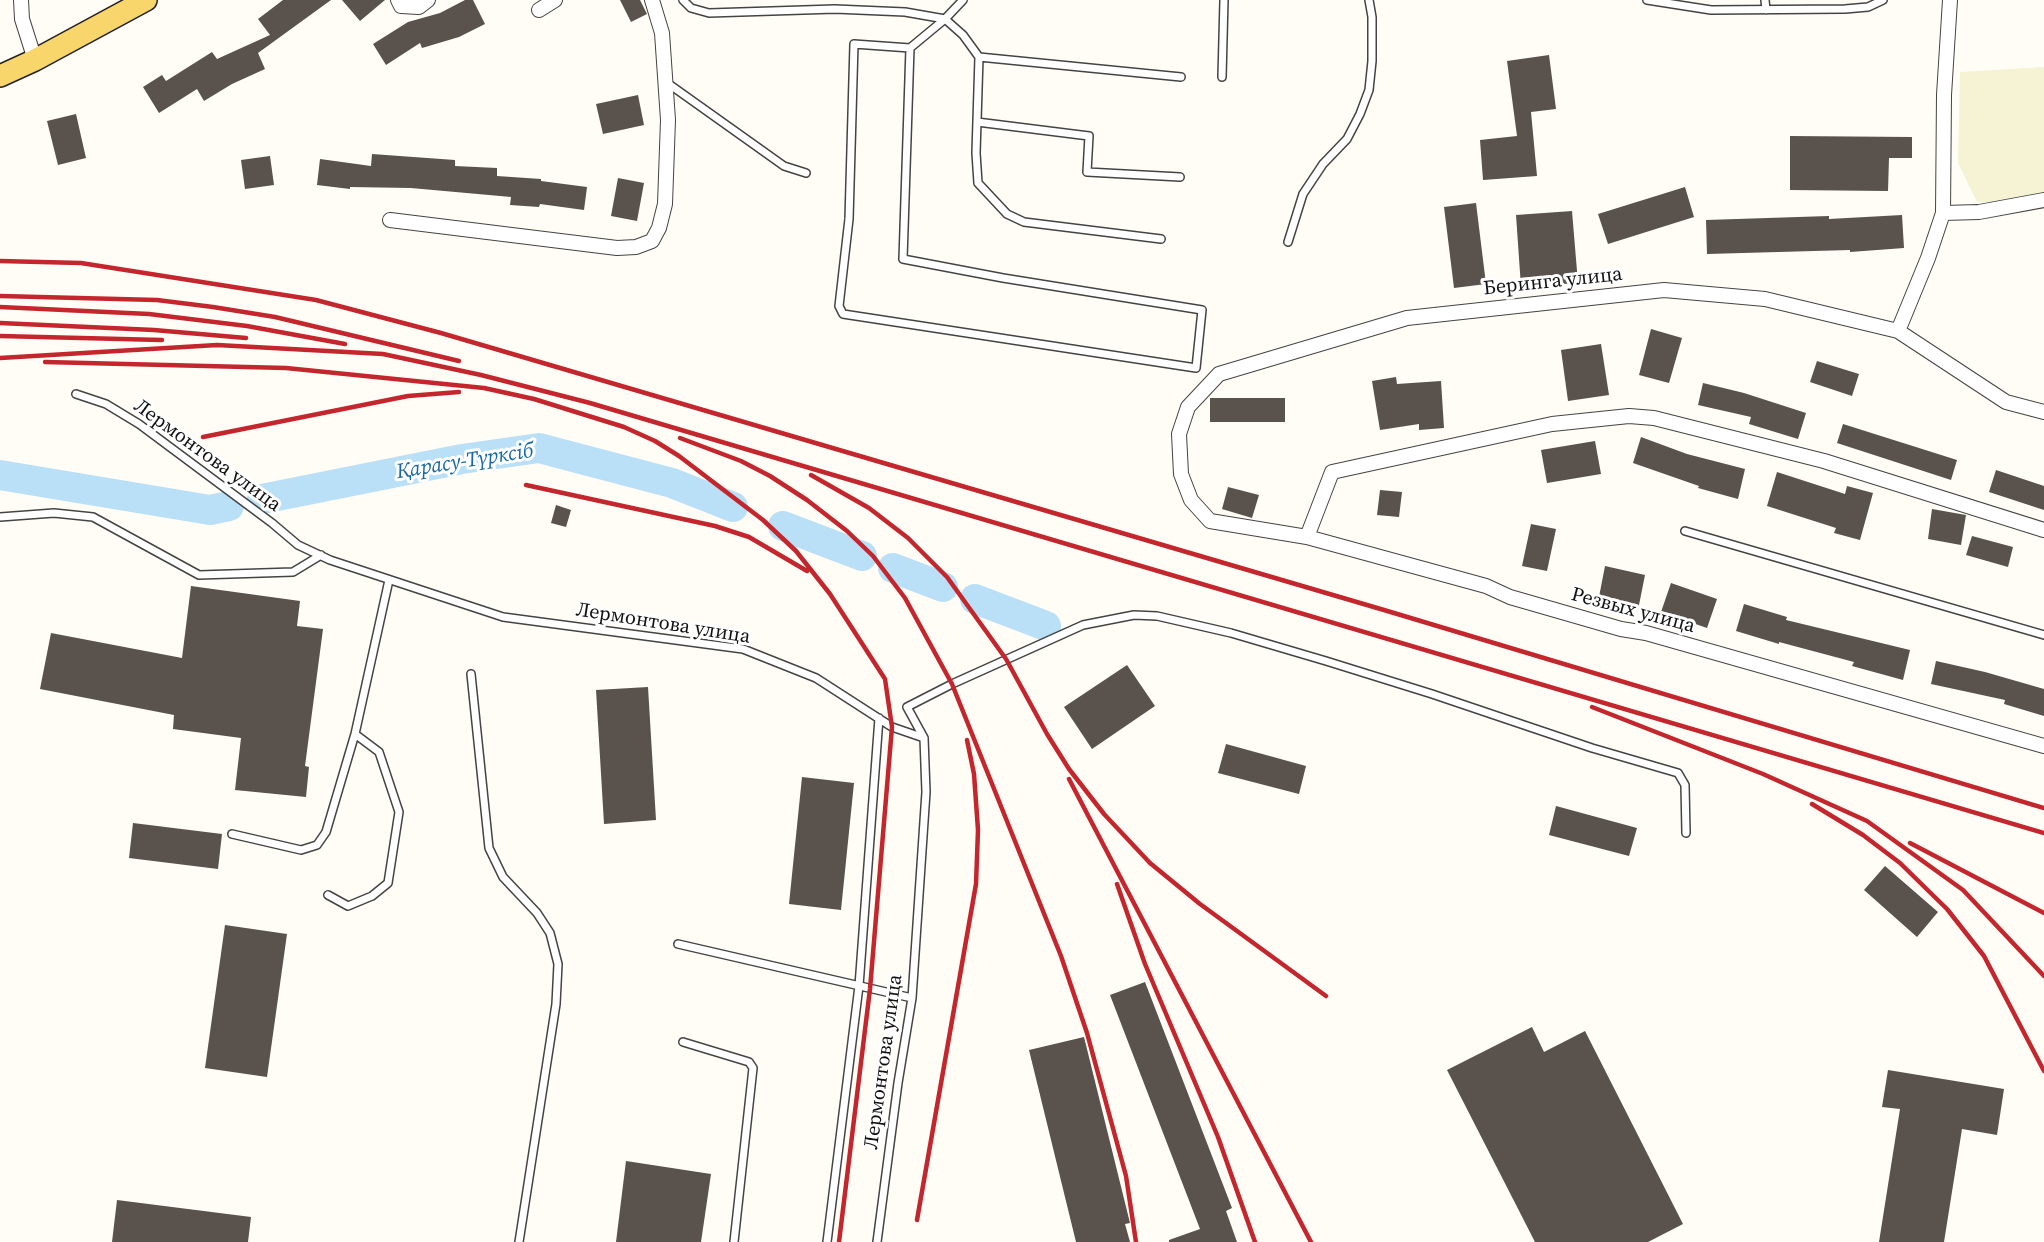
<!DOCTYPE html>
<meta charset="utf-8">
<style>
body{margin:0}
canvas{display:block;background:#fffdf5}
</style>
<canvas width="2044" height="1242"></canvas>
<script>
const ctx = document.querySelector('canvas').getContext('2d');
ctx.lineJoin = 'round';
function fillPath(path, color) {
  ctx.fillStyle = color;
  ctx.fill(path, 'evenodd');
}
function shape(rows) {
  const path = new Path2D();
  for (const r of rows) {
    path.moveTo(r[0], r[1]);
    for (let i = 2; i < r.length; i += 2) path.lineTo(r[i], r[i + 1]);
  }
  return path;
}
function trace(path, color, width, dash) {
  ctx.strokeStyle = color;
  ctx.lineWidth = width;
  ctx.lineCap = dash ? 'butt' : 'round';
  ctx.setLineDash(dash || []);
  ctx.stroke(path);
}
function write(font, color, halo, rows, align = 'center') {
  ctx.font = font + ' "Source Serif 4",serif';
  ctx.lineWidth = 6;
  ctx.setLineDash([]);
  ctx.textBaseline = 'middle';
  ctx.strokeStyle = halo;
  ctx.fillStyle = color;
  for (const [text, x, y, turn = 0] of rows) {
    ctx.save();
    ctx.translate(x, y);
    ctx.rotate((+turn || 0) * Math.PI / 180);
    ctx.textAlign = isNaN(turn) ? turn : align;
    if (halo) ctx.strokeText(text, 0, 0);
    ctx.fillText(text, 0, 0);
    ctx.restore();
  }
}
fillPath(shape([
 [2044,67,2044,194,2004,202,1977,202,1958,163,1960,72]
]), '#f6f3d4');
trace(shape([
 [0,475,210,510,229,506],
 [262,499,462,459,539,448,672,483,733,507],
 [783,526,862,556],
 [893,568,943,587],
 [975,599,1046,626]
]), '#b9e0f7', 30);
fillPath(shape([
 [283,0,331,0,258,53,265,69,232,84,204,101,197,89,159,113,143,87,162,75,166,81,212,52,217,59,270,35,258,19],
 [342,0,385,0,360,21],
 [465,0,473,0,485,24,459,37,422,48,420,43,386,65,373,44,408,22,440,13],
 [620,0,640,0,647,14,631,22],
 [1549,55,1556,109,1531,112,1537,176,1483,180,1480,140,1517,136,1507,61],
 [638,95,644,125,603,134,596,104],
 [76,114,86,158,58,165,47,121],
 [1790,136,1912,137,1912,158,1889,158,1888,191,1790,190],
 [372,154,455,160,455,166,497,168,497,176,541,179,541,181,587,187,584,210,540,204,539,207,510,205,511,197,411,188,350,187,350,189,317,185,320,159,371,166],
 [270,156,274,185,245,189,241,160],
 [618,178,644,183,637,221,611,216],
 [1685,187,1694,217,1608,244,1598,214],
 [1476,203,1486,284,1454,288,1444,207],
 [1572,211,1578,283,1521,287,1516,215],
 [1902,215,1904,248,1850,252,1850,250,1707,254,1706,220,1829,216,1829,219],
 [1651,329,1682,338,1669,383,1639,375],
 [1601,344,1609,395,1568,401,1561,350],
 [1817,361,1859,374,1852,396,1810,382],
 [1396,377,1397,384,1441,381,1444,428,1419,430,1419,424,1380,430,1372,381],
 [1703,383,1744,393,1806,413,1798,439,1749,424,1751,417,1698,405],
 [1210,398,1285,398,1285,422,1210,422],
 [1843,424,1957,460,1951,480,1837,443],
 [1641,437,1687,454,1745,469,1738,499,1698,488,1699,486,1633,463],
 [1595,441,1601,474,1547,483,1541,450],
 [1996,470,2044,486,2044,510,1989,492],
 [1777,472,1845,494,1847,486,1873,493,1860,540,1834,533,1836,528,1767,506],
 [1228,487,1259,495,1252,518,1222,509],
 [1380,490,1402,492,1399,517,1377,515],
 [556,505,571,510,566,527,551,523],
 [1932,509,1966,515,1961,545,1928,539],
 [1531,524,1556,529,1547,571,1522,566],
 [1972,536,2013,547,2008,567,1966,555],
 [1605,566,1645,575,1638,610,1598,602],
 [1671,583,1717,599,1707,628,1661,612],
 [191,586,300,601,297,626,323,629,305,766,309,767,306,797,235,790,241,738,173,729,174,715,40,689,51,633,182,658],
 [1744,604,1787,617,1786,620,1910,650,1903,680,1852,666,1854,662,1779,642,1779,644,1736,631],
 [1936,661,1985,672,2044,689,2044,716,2004,704,2005,700,1931,684],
 [1127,665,1155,706,1092,749,1064,707],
 [648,687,656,820,604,824,596,690],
 [1226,744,1306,766,1299,794,1218,773],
 [802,777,854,783,841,910,789,904],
 [1556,806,1637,828,1629,856,1549,835],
 [133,823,222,834,218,869,129,858],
 [1885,866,1938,912,1917,937,1864,890],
 [225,925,287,934,267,1077,205,1068],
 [1145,982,1232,1208,1226,1211,1237,1242,1169,1242,1169,1240,1200,1229,1110,995],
 [1532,1027,1544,1052,1585,1031,1683,1224,1648,1242,1535,1242,1447,1070],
 [1084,1037,1130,1223,1125,1224,1130,1242,1076,1242,1029,1050],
 [1888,1070,2004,1089,1997,1135,1962,1129,1944,1242,1879,1242,1900,1109,1882,1107],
 [626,1161,711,1174,701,1242,616,1242],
 [117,1200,251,1217,248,1242,112,1242]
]), '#5a524d');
const service = shape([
 [683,0,691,8,709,13,835,9,905,12,945,19,963,35,979,57,976,153,978,183,1007,214,1024,222,1161,239],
 [1647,0,1711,10,1845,9,1868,7,1883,0],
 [1765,0,1766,10],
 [910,48,854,44,849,219,839,306,843,314,1196,368,1202,310,1003,278,903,259,910,48,945,19,963,0],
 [979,57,1181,77],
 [1222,77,1224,0],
 [666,82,784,166,806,173],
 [977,122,1089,136,1087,172,1180,177],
 [1288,242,1303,194,1323,164,1347,139,1360,114,1369,90,1372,61,1372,17,1369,0],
 [76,394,106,404,139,424,272,523,298,545,330,560,503,617,743,649,816,678,892,727,924,738,926,792,912,998,898,1083,877,1242],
 [0,517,54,513,93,517,199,575,293,572,321,555],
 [1685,531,2044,635],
 [471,674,489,848,503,877,537,913,550,933,558,964,556,1004,519,1242],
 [924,738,907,707,952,684,1083,625,1134,615,1157,616,1231,633,1326,661,1432,694,1592,748,1678,773,1685,785,1686,833],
 [232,834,301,850,317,845,326,832,355,734],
 [328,895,348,906,372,896,388,883,399,812,379,752,355,734,389,580],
 [678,944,912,998],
 [683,1042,749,1062,753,1068,734,1242],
 [827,1242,859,986,879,718]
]);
const minor = shape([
 [21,0,22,19,35,60],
 [398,0,401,6,419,7,428,0],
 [539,10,555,0],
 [1943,213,1979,212,2044,200],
 [390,220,617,248,636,247,652,241,659,228,665,204,668,120,662,33,652,0],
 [1898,331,1928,258,1943,213,1944,95,1950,0],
 [2044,412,2006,402,1898,331,1765,299,1664,290,1407,318,1219,374,1188,407,1179,434,1181,474,1191,500,1210,521,1307,537,1486,586,1510,597,1621,629,1646,633,2044,746],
 [1307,537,1332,472,1552,424,1629,416,1654,418,1824,461,2044,530]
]);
const primary = shape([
 [0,76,35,60,146,0]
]);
trace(service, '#444', 10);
trace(minor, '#444', 16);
trace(primary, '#222', 24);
trace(service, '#fff', 7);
trace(minor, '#fff', 14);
trace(primary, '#f9d66b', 21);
trace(shape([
 [0,261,81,263,316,300,441,333,1384,610,2044,808],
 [0,296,157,300,213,307,275,317,459,361],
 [0,307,149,314,247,326,345,344],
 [0,323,154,330,246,338],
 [0,336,162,340],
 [0,358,217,345,383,354,481,375,590,403,2044,833],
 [45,362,286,368,484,388,534,399,624,427,655,441,679,456,763,520,796,551,830,594,885,679,892,727,870,989,839,1242],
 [203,437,408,396,459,392],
 [680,438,741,461,770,476,807,500,847,531,873,556,905,598,952,684,1061,956,1087,1033,1126,1176,1136,1242],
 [811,475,869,508,908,538,947,577,1006,659,1047,734,1069,769,1104,814,1150,863,1200,904,1326,996],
 [526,485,715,526,749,537,807,571],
 [1592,707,1763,774,1867,821,1963,890,2044,976],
 [1069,779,1311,1242],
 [1812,804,1863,835,1900,863,1947,909,1984,956,2044,1071],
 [1910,843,2044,913],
 [1117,884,1145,964,1218,1137,1255,1242],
 [917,1220,976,884,978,830,974,774,967,740]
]), '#c4262e', 4.5);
write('20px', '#111', '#fff', [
 ["Беринга улица",1553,282,-6],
 ["Лермонтова улица",207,456,36],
 ["Резвых улица",1633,611,15],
 ["Лермонтова улица",663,624,9],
 ["Лермонтова улица",884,1062,-82]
]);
write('italic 21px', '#1768a6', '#fff', [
 ["Қарасу-Түрксіб",465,462,-9]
]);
</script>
